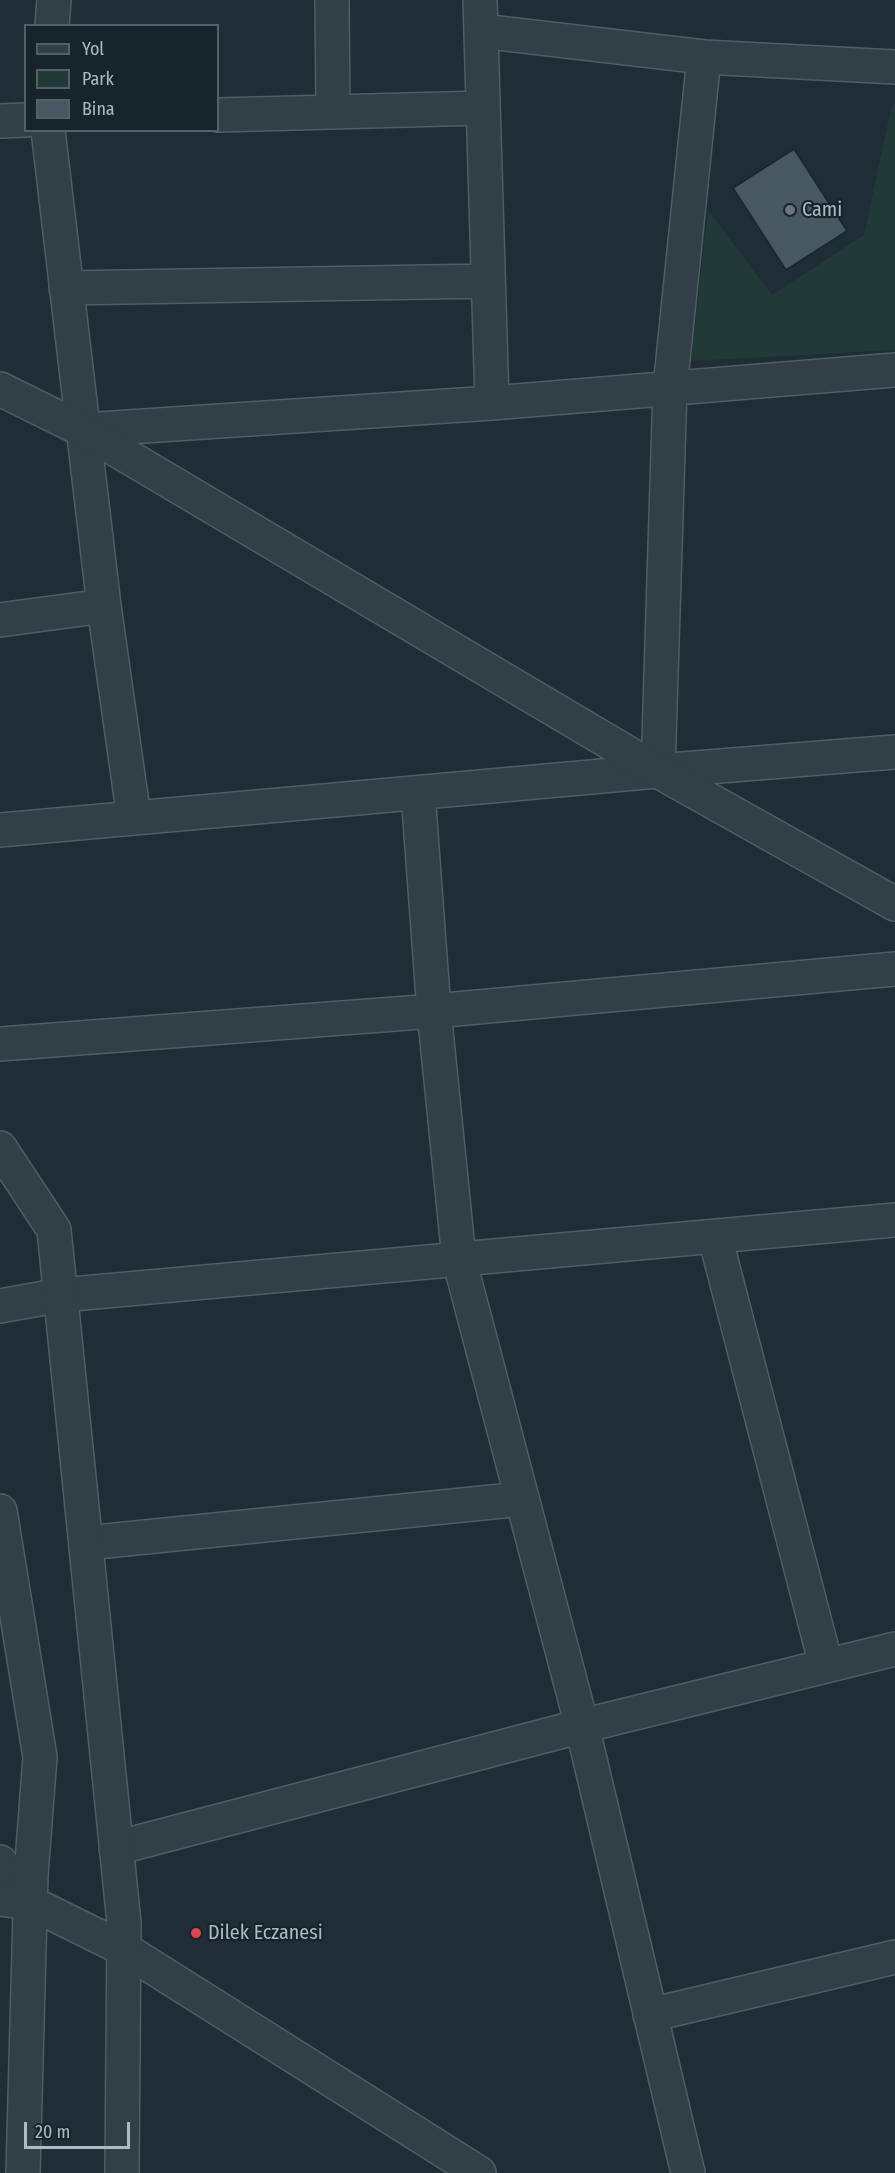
<!DOCTYPE html>
<style>
body{margin:0}
#map{position:relative;width:895px;height:2173px;overflow:hidden;background:#1f2d36;font-family:"Fira Sans Condensed",sans-serif}
canvas{display:block}
.legend{position:absolute;left:24px;top:24px;width:195px;height:108px;box-sizing:border-box;background:#18242b;border:2px solid #546068;margin:0;padding:8px 10px;list-style:none;font-size:18px;color:#adbac4}
.legend li{display:flex;align-items:center;gap:12px;height:30px}
.legend b{width:30px;border:2px solid #546068}
.scale{position:absolute;left:24px;top:2122px;width:106px;height:27px;box-sizing:border-box;border:3px solid #adbac4;border-top:0;padding-left:8px;font-size:18px;line-height:21px;white-space:nowrap;color:#adbac4;-webkit-text-stroke:4px #18242b;paint-order:stroke}
</style>
<div id="map">
<canvas width="895" height="2173"></canvas>
<ul class="legend">
<li><b style="height:8px;background:#333f47"></b>Yol</li>
<li><b style="height:16px;background:#223a37"></b>Park</li>
<li><b style="height:16px;background:#475863"></b>Bina</li>
</ul>
<div class="scale">20 m</div>
</div>
<script>
const ctx = document.querySelector('canvas').getContext('2d');
ctx.lineJoin = 'round';
function fillPath(path, color) {
  ctx.fillStyle = color;
  ctx.fill(path, 'evenodd');
}
function shape(rows) {
  const path = new Path2D();
  for (const r of rows) {
    path.moveTo(r[0], r[1]);
    for (let i = 2; i < r.length; i += 2) path.lineTo(r[i], r[i + 1]);
  }
  return path;
}
function trace(path, color, width, dash) {
  ctx.strokeStyle = color;
  ctx.lineWidth = width;
  ctx.lineCap = dash ? 'butt' : 'round';
  ctx.setLineDash(dash || []);
  ctx.stroke(path);
}
function write(font, color, halo, rows, align = 'center') {
  ctx.font = font + ' "Fira Sans Condensed",sans-serif';
  ctx.lineWidth = 4.5;
  ctx.setLineDash([]);
  ctx.textBaseline = 'middle';
  ctx.strokeStyle = halo;
  ctx.fillStyle = color;
  for (const [text, x, y, turn = 0] of rows) {
    ctx.save();
    ctx.translate(x, y);
    ctx.rotate((+turn || 0) * Math.PI / 180);
    ctx.textAlign = isNaN(turn) ? turn : align;
    if (halo) ctx.strokeText(text, 0, 0);
    ctx.fillText(text, 0, 0);
    ctx.restore();
  }
}
fillPath(shape([
 [892,104,895,104,895,350,691,361,708,210,772,295,864,235]
]), '#223a37');
const building = shape([
 [794,149,847,231,786,270,733,188,794,149]
]);
fillPath(building, '#475863');
trace(building, '#1a262d', 1.5);
const minor = shape([
 [332,0,333,112],
 [480,0,492,403],
 [52,26,54,0],
 [481,31,704,57,895,67],
 [218,115,483,108],
 [0,121,26,120],
 [48,130,104,606,134,818],
 [66,288,488,281],
 [83,430,492,403,895,370],
 [0,620,104,606],
 [658,771,670,388,704,57],
 [418,793,434,1011,459,1259,582,1726,688,2173],
 [0,830,658,771,895,752],
 [0,1044,434,1011,895,969],
 [715,1237,826,1665],
 [0,1306,61,1295,895,1220],
 [86,1543,522,1499],
 [116,1848,582,1726,895,1649],
 [0,1862,31,1903],
 [124,1949,479,2173],
 [650,2015,895,1957]
]);
const tertiary = shape([
 [0,389,83,430,658,771,895,904],
 [0,1148,54,1230,124,1923,122,2173],
 [0,1511,40,1757,31,1875,23,2173],
 [0,1899,31,1903,124,1949]
]);
trace(minor, '#505d65', 36);
trace(tertiary, '#505d65', 36);
trace(minor, '#333f47', 33);
trace(tertiary, '#333f47', 33);
for (const [x, y, r, color] of [
 [790,210,6,"#6b7280"],
 [196,1933,6,"#e0444e"]
]) {
  const dot = new Path2D();
  dot.arc(x, y, r, 0, 2 * Math.PI);
  ctx.fillStyle = color;
  ctx.fill(dot);
  trace(dot, '#18242b', 2);
}
write('20px', '#adbac4', '#18242b', [
 ["Cami",802,210],
 ["Dilek Eczanesi",208,1933]
], 'left');
</script>
